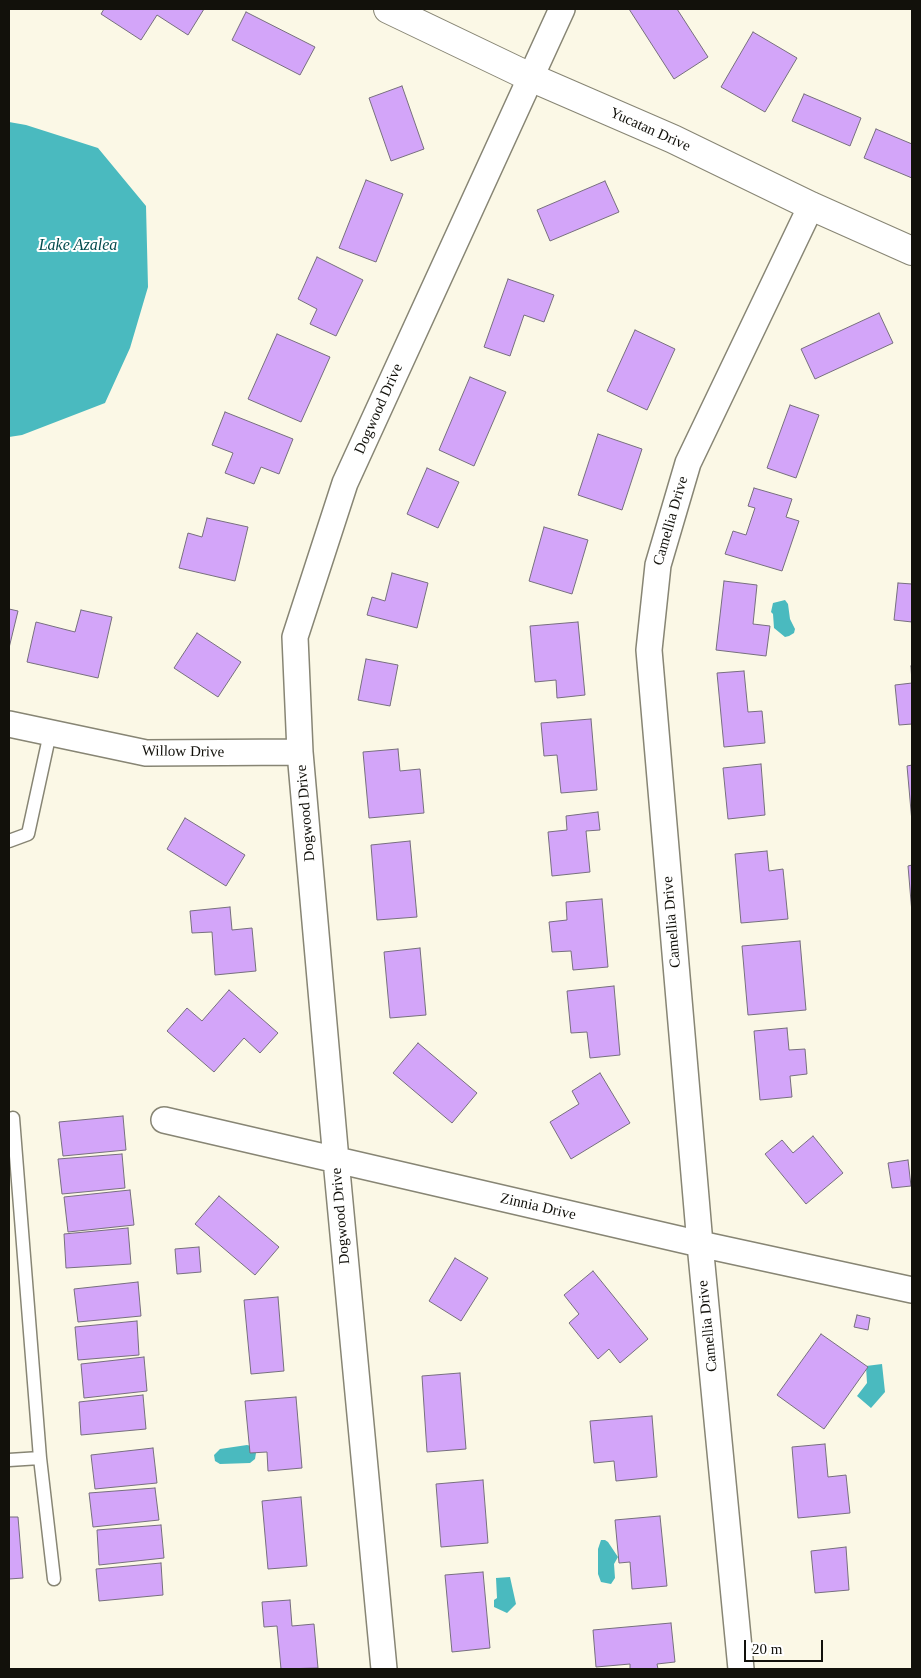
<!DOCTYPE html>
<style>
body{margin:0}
#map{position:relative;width:921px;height:1678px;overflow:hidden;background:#fbf8e6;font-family:Georgia,serif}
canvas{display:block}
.frame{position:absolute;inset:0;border:10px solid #12110b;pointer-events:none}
.scale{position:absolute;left:744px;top:1640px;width:79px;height:22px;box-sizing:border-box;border:2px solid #12110b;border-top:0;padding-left:6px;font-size:15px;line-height:18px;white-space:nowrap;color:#12110b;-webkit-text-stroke:4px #fff;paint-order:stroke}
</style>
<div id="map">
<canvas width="921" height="1678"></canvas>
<div class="frame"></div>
<div class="scale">20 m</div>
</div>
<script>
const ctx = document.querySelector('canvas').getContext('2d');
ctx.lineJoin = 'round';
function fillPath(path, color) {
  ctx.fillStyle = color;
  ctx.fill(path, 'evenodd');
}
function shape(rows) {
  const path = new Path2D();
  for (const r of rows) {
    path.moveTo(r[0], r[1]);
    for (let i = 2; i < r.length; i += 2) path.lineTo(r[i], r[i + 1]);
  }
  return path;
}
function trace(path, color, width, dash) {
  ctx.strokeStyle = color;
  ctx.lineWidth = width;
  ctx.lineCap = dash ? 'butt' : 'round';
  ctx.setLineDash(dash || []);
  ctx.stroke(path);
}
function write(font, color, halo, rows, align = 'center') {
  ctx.font = font + ' Georgia,serif';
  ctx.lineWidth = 4;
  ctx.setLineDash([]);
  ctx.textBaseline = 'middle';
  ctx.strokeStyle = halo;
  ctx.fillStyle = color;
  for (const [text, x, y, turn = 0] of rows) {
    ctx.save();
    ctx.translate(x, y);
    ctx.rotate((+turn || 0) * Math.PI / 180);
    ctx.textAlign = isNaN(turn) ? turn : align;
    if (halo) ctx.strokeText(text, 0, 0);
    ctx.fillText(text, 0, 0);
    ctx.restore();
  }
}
fillPath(shape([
 [9,122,26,125,98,148,146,206,148,287,130,348,105,403,22,435,9,437],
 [785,600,788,604,790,619,795,629,794,633,789,636,785,637,774,628,773,614,771,612,773,603],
 [882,1364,885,1392,871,1408,857,1396,867,1383,866,1366],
 [247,1445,251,1446,256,1453,255,1459,250,1463,220,1464,215,1461,214,1455,220,1449],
 [601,1540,605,1540,608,1542,618,1557,614,1564,615,1578,611,1584,601,1582,598,1574,598,1549],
 [510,1577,516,1604,507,1613,494,1607,494,1600,497,1598,496,1578]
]), '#4ababf');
const building = shape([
 [104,9,204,9,188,35,157,15,141,40,101,14,104,9],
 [629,9,677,9,708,57,674,79,629,9],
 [246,12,315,47,300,75,232,40,246,12],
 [753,32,797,58,765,112,721,87,753,32],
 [402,86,424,149,391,161,369,98,402,86],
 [804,94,861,118,850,146,792,121,804,94],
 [876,129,912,144,912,178,864,158,876,129],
 [366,180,403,194,376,262,339,248,366,180],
 [605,181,619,212,550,241,537,210,605,181],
 [317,257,363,280,336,336,310,324,317,309,298,299,317,257],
 [508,279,554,295,544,322,524,315,510,356,484,347,508,279],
 [879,313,893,343,815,379,801,349,879,313],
 [635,330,675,349,647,410,607,391,635,330],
 [277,334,330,357,301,422,248,399,277,334],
 [470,377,506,392,474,466,439,450,470,377],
 [790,405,819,415,796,478,767,468,790,405],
 [225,412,293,439,279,474,261,467,254,484,225,473,233,453,212,445,225,412],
 [598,434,642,449,622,510,578,495,598,434],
 [427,468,459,482,438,528,407,514,427,468],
 [754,488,792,499,786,517,799,521,782,571,725,554,733,531,746,535,755,508,748,506,754,488],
 [207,518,248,527,235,581,179,568,188,533,202,537,207,518],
 [544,527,588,540,572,594,529,581,544,527],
 [392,573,428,583,417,628,367,615,372,597,385,601,392,573],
 [724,581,757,585,753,624,770,626,766,656,716,650,724,581],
 [898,583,912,584,912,622,894,620,898,583],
 [9,609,18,611,9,648,9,609],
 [81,610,112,617,98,678,27,662,36,622,75,632,81,610],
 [578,622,585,695,557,698,556,680,535,682,530,626,578,622],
 [197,633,241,662,218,697,174,668,197,633],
 [366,659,398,665,390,706,358,700,366,659],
 [911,666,912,666,912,724,899,725,895,685,912,683,911,666],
 [744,671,748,712,762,711,765,743,724,747,717,673,744,671],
 [591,719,597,790,561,793,557,755,544,756,541,723,591,719],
 [398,749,400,771,420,769,424,813,369,818,363,752,398,749],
 [761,764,765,815,728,819,723,768,761,764],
 [912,765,912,822,907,766,912,765],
 [598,812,600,830,586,831,590,872,552,876,548,832,567,830,566,816,598,812],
 [185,818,245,855,226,886,167,849,185,818],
 [410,841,417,917,377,920,371,845,410,841],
 [767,851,769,871,783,869,788,919,741,923,735,854,767,851],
 [912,865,912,913,908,866,912,865],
 [602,899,608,967,573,970,571,951,552,952,549,922,567,920,566,902,602,899],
 [230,907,232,930,252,928,256,971,215,975,212,932,192,933,190,911,230,907],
 [800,941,806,1010,748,1015,742,946,800,941],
 [420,948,426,1015,390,1018,384,952,420,948],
 [614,986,620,1055,590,1058,587,1032,571,1033,567,991,614,986],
 [229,990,278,1033,260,1053,244,1038,214,1072,167,1031,187,1008,202,1021,229,990],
 [787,1028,789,1050,805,1049,807,1074,790,1076,792,1097,760,1100,754,1031,787,1028],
 [418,1043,477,1093,452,1123,393,1073,418,1043],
 [600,1073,630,1123,571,1159,550,1122,579,1104,572,1091,600,1073],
 [123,1116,126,1150,63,1156,59,1122,123,1116],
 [813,1136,843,1173,806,1204,765,1154,782,1140,793,1153,813,1136],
 [122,1154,125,1188,62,1194,58,1159,122,1154],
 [908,1160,911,1186,892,1188,888,1163,908,1160],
 [130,1190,134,1225,68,1232,64,1197,130,1190],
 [219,1196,279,1247,255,1275,195,1224,219,1196],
 [128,1228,131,1264,66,1268,64,1234,128,1228],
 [199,1247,201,1272,177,1274,175,1249,199,1247],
 [455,1258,488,1278,461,1321,429,1301,455,1258],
 [593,1271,648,1339,620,1363,609,1349,598,1359,569,1323,579,1314,564,1295,593,1271],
 [138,1282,141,1316,78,1322,74,1289,138,1282],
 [278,1297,284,1371,251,1374,244,1300,278,1297],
 [857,1315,870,1318,868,1330,854,1327,857,1315],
 [137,1321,139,1355,78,1360,75,1327,137,1321],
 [821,1334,868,1367,824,1429,777,1395,821,1334],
 [144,1357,147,1391,84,1398,81,1364,144,1357],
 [460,1373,466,1449,427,1452,422,1376,460,1373],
 [143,1395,146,1429,81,1435,79,1402,143,1395],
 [296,1397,302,1468,268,1471,267,1452,250,1453,245,1401,296,1397],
 [652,1416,657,1477,616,1481,614,1461,594,1463,590,1421,652,1416],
 [825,1444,828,1477,846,1475,850,1513,798,1518,792,1447,825,1444],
 [153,1448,157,1483,95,1489,91,1455,153,1448],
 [483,1480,488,1543,441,1547,436,1484,483,1480],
 [155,1488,159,1520,93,1527,89,1493,155,1488],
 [301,1497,307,1566,268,1569,262,1501,301,1497],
 [660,1516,667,1586,632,1589,630,1562,619,1563,615,1520,660,1516],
 [9,1517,18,1517,23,1578,9,1579,9,1517],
 [161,1525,164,1558,99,1565,97,1530,161,1525],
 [846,1547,849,1590,815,1593,811,1551,846,1547],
 [161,1563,163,1595,99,1601,96,1569,161,1563],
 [483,1572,490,1648,452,1652,445,1575,483,1572],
 [290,1600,292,1626,314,1624,318,1668,281,1669,277,1626,264,1627,262,1602,290,1600],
 [671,1623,675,1662,657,1664,658,1669,630,1669,630,1664,596,1667,593,1630,671,1623]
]);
fillPath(building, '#d3a5f9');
trace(building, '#776f7e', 1);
const lane = shape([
 [9,841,28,834,50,733],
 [13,1118,40,1458,54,1579],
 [9,1460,40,1458]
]);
const street = shape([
 [9,724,146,753,300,752],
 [164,1120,700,1244,912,1290],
 [384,1669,336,1160,300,752,295,637,345,483,562,9],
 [741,1669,700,1244,649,650,658,565,688,463,811,206]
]);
const secondary = shape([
 [388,9,530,77,673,139,811,206,912,251]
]);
trace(lane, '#878574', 15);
trace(street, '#878574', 28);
trace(secondary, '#878574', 30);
trace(lane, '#fff', 12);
trace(street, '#fff', 25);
trace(secondary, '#fff', 28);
write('15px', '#12110b', '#fff', [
 ["Yucatan Drive",650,130,24],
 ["Dogwood Drive",379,409,-66],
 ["Camellia Drive",671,521,-74],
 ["Willow Drive",183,752,1],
 ["Dogwood Drive",306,813,-95],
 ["Camellia Drive",672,922,-95],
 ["Zinnia Drive",538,1207,13],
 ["Dogwood Drive",341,1216,-95],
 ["Camellia Drive",708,1326,-96]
]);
write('italic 16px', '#034b4d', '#fff', [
 ["Lake Azalea",78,246]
]);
</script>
